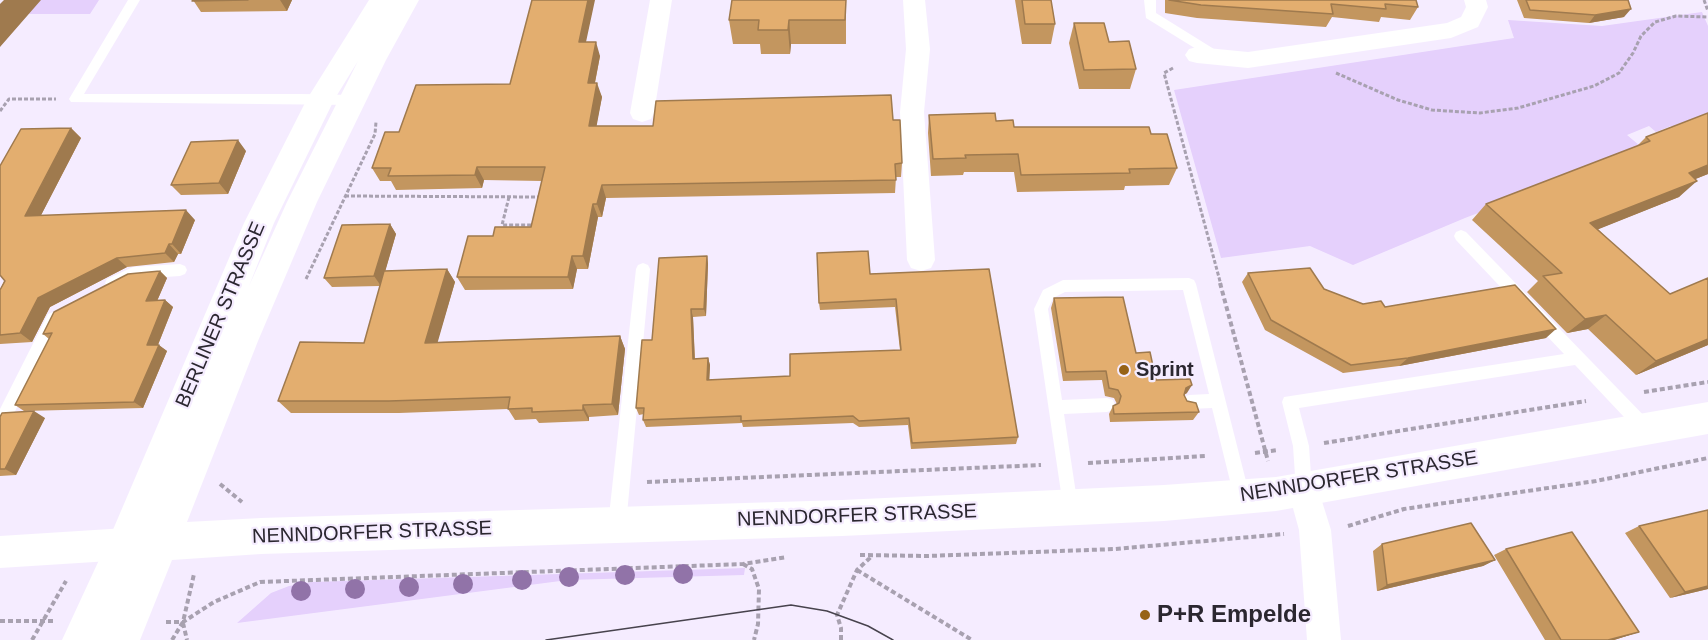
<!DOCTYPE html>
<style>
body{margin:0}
canvas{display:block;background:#f5ecff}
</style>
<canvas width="1708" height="640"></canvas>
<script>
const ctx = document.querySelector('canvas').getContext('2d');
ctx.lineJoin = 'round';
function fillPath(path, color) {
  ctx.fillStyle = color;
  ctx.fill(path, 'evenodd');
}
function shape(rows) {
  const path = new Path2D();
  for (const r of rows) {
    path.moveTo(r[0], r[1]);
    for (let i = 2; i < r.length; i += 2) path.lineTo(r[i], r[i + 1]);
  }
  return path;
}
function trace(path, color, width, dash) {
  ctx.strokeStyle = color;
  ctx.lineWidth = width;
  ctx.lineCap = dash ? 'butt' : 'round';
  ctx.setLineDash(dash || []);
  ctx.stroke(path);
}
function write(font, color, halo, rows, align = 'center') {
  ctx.font = font + ' Arial,sans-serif';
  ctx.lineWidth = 4.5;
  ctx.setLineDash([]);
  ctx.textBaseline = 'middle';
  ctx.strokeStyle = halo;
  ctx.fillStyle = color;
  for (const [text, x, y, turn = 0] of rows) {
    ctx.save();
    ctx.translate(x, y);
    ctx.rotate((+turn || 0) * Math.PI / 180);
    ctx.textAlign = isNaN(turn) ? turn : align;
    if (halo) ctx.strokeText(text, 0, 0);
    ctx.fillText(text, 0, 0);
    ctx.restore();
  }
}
fillPath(shape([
 [40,0,99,0,90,14,28,14],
 [1702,12,1708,26,1708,129,1678,132,1671,126,1656,132,1649,126,1627,135,1639,145,1627,156,1465,218,1353,265,1310,246,1221,258,1174,90,1514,38,1508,20,1602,26],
 [745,568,744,575,568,580,237,623,271,593,289,586,312,582]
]), '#e5d0fc');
trace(shape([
 [1704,0,1708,11],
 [1173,68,1164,73,1221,285],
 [1336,73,1398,100,1432,110,1480,113,1518,108,1594,86,1619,73,1633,53,1641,36,1655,22,1676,16,1708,17],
 [0,111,9,99,56,99],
 [345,196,541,197],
 [509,197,502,225,535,225],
 [306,279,375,134,376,122]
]), '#a8a1b0', 3, [4, 2]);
trace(shape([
 [1220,283,1268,461],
 [1644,392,1708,382],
 [1324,443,1586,401],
 [1255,453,1278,450],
 [1088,463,1206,456],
 [647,482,1041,465],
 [220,484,242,502],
 [1348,526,1404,509,1596,481,1708,458],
 [860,555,927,556,1115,549,1284,534],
 [743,564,752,569,759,589,758,624,754,640],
 [857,570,972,640],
 [0,621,53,621],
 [166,622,183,622,214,602,260,582,743,564,787,557],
 [183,623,187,640],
 [32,640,66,581],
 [172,640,183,622,194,574],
 [841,640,841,628,837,615,857,570,872,556]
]), '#a8a1b0', 4, [5, 3]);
fillPath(shape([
 [128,0,140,0,84,94,302,94,353,95,359,100,353,105,71,102,69,99,128,0],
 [1144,0,1156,0,1156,13,1222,54,1222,60,1214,60,1146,18,1144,0],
 [1461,230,1466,232,1652,424,1654,429,1652,434,1646,436,1640,434,1575,365,1299,408,1309,446,1312,490,1310,496,1304,498,1298,496,1296,490,1293,446,1282,402,1284,397,1564,354,1456,240,1454,236,1456,232,1461,230],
 [643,263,648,265,650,269,626,525,623,531,617,533,611,531,608,525,636,269,638,265,643,263],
 [180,264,185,266,187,270,185,274,180,276,135,279,112,289,107,287,105,283,107,279,133,267,180,264],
 [1189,278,1194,280,1196,284,1250,497,1248,503,1242,505,1236,503,1234,497,1212,408,1189,409,1183,407,1181,402,1183,397,1189,395,1209,394,1183,290,1065,292,1053,298,1048,309,1062,400,1107,398,1113,400,1115,405,1113,410,1107,412,1064,414,1078,507,1076,513,1070,515,1064,513,1034,309,1043,290,1063,280,1189,278],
 [53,312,58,314,60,318,6,430,0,432,0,409,48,314,53,312]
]), '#fff');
fillPath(shape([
 [650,0,672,0,654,113,651,119,642,122,633,119,630,113,650,0],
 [903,0,925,0,930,49,924,112,935,260,931,268,921,271,911,268,907,260,900,112,906,49,903,0],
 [1464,0,1486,0,1488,7,1478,27,1451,38,1248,68,1197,63,1189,61,1185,55,1189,49,1197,47,1248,52,1447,23,1461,17,1466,7,1464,0],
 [1304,475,1315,479,1331,530,1341,640,1307,640,1299,530,1288,490,1293,479,1304,475],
 [126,528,138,533,142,544,138,555,126,560,0,568,0,536,126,528]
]), '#fff');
fillPath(shape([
 [369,0,419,0,386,60,317,202,258,341,187,522,261,518,842,500,1164,485,1276,477,1708,402,1708,434,1276,511,1164,521,842,536,261,554,172,560,140,640,62,640,112,532,244,223,307,99,369,0],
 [358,61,287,202,249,286,274,223,334,100,358,61]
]), '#fff');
trace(shape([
 [546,640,791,605,827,611,868,626,893,640]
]), '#47434d', 1.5);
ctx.fillStyle = '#9173a8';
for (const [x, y] of [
 [683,574],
 [625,575],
 [569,577],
 [522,580],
 [463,584],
 [409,587],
 [355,589],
 [301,591]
]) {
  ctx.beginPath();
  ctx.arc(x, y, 10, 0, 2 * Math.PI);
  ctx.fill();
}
fillPath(shape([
 [193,0,292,0,287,11,201,12],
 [846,0,846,44,791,44,790,54,761,54,760,44,733,44,729,20],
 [1015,0,1051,0,1055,24,1051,44,1022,44],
 [1165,0,1416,0,1418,7,1410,20,1381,17,1379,22,1332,17,1326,27,1197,18,1165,13],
 [1517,0,1628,0,1624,17,1589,23,1524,18],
 [1074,23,1109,42,1136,69,1130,89,1079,89,1069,43],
 [586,42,600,56,595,83,602,97,596,126,653,126,893,120,902,163,901,177,896,177,895,193,606,198,602,217,598,217,588,269,577,269,573,289,465,290,457,277,493,236,531,227,542,181,484,180,482,188,396,190,391,181,380,181,372,168,399,132,510,84],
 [1708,113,1708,174,1695,179,1679,197,1598,229,1708,345,1636,375,1588,329,1567,333,1527,292,1538,281,1472,220,1486,204,1637,146,1646,137],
 [929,115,996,121,1014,127,1151,134,1177,168,1169,185,1125,186,1124,190,1017,192,1014,172,964,172,963,175,931,176,928,133],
 [71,128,81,138,41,215,195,220,181,254,178,254,174,262,127,267,50,307,32,342,0,344,0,290],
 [246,151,228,194,181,195,171,185],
 [390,224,396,234,385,271,447,269,455,282,437,342,620,336,625,349,618,415,589,417,589,421,539,423,536,419,515,420,508,409,399,413,291,413,278,401,364,343,380,286,332,287,324,278],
 [707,256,708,264,706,316,693,317,695,359,708,358,710,365,709,380,790,376,900,350,895,307,820,310,819,303,870,274,989,269,1018,437,1016,444,911,449,908,425,859,427,853,423,743,427,742,423,646,427,643,420,644,414,639,415,636,408,652,340],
 [160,271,167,278,157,301,165,300,173,307,158,345,167,351,143,408,24,411,15,405,49,339,43,334],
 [1248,273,1324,289,1363,304,1385,307,1546,338,1399,366,1343,373,1265,330,1242,282],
 [1054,298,1136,353,1156,380,1187,393,1184,395,1187,401,1199,412,1193,420,1110,422,1109,414,1113,406,1117,404,1114,398,1105,396,1102,380,1063,381,1051,308],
 [0,417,45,418,16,475,0,476],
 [1639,526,1708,589,1670,598,1625,533],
 [1382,544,1495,560,1483,566,1377,591,1373,551],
 [1506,549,1639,632,1614,640,1545,640,1494,555]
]), '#c3965f');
fillPath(shape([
 [4,0,41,0,0,47,0,4],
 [280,0,292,0,287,11],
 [588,0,595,0,583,56,579,42],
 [1631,9,1624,17,1589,23,1595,15],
 [789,20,791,44,790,54,788,30],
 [596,42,600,56,592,97,588,83],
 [597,83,602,97,594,140,589,126],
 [71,128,81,138,36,225,25,216],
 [238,140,246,151,228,194,219,183],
 [1708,165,1708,174,1671,189,1689,173],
 [477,167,484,180,482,188,475,175],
 [1697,181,1679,197,1574,239,1590,223],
 [602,185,606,198,602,217,597,204],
 [593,204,598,217,588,269,583,256],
 [186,210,195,220,181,254,172,244],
 [390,224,396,234,381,286,374,276],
 [169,244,178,254,174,262,165,253],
 [572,256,577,269,573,289,568,277],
 [707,256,708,264,706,316,704,309],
 [117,258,127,267,50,307,32,342,20,333,38,298],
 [447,269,455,282,434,355,425,343],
 [160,271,167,278,154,308,146,301],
 [165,300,173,307,155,352,147,345],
 [691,309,693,317,695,366,693,359],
 [1606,315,1588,329,1567,333,1585,319],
 [1556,329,1546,338,1399,366,1408,358],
 [620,336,625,349,618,415,612,404],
 [1708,339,1708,345,1636,375,1656,361],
 [159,345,167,351,143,408,134,402],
 [708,358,710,365,709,387,707,380],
 [1192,385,1187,393,1181,396,1186,388],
 [583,405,589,417,589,421,583,410],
 [34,411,45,418,16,475,5,469],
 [1495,560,1483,566,1377,591,1387,585],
 [1708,586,1708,589,1670,598,1685,592],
 [1639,632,1614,640,1608,640]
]), '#9f7a4e');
const building = shape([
 [193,0,248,0,192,1,193,0],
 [532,0,588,0,579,42,596,42,588,83,597,83,589,126,653,126,656,101,891,95,893,120,900,120,902,163,895,164,896,180,602,185,597,204,593,204,583,256,572,256,568,277,457,277,468,236,493,236,495,227,531,227,545,167,477,167,475,175,388,176,391,168,372,168,385,132,399,132,416,85,510,84,532,0],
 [732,0,846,0,845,20,789,20,788,30,758,30,759,20,729,20,732,0],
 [1022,0,1051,0,1055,24,1025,24,1022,0],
 [1169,0,1416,0,1418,7,1385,4,1386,9,1331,4,1333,14,1201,5,1169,0],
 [1526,0,1628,0,1631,9,1595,15,1530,10,1526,0],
 [1074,23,1104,23,1109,42,1129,41,1136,69,1084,70,1074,23],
 [995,113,996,121,1013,120,1014,127,1149,127,1151,134,1167,134,1177,168,1129,169,1130,173,1021,175,1018,154,965,155,966,158,933,159,929,115,995,113],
 [1708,113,1708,165,1689,173,1697,181,1590,223,1670,294,1708,278,1708,339,1656,361,1606,315,1585,319,1543,276,1562,273,1486,204,1650,141,1646,137,1708,113],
 [71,128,25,216,186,210,172,244,169,244,165,253,117,258,38,298,20,333,0,335,0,290,5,281,0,275,0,166,21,129,71,128],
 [238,140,219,183,171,185,191,142,238,140],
 [390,224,374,276,324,278,342,225,390,224],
 [868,251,870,274,989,269,1018,437,912,443,909,418,859,421,853,416,741,421,741,416,643,420,644,408,636,408,642,340,652,340,659,258,707,256,704,309,691,309,693,359,708,358,707,380,790,376,790,354,901,350,896,299,819,303,817,253,868,251],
 [1310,268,1324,289,1363,304,1381,301,1385,307,1515,285,1556,329,1408,358,1351,365,1271,320,1248,273,1310,268],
 [447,269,425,343,620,336,612,404,583,405,583,410,532,412,532,408,508,409,510,397,389,401,278,401,300,342,364,343,384,271,447,269],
 [160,271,146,301,165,300,147,345,159,345,134,402,15,405,52,333,43,334,54,312,128,274,160,271],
 [1123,297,1136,353,1150,352,1156,380,1190,379,1192,385,1186,388,1184,395,1187,401,1196,403,1199,412,1114,414,1113,406,1119,403,1121,396,1118,390,1109,388,1106,371,1066,372,1054,298,1123,297],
 [34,411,5,469,0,469,0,417,2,413,34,411],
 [1708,510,1708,586,1685,592,1639,526,1708,510],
 [1471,523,1495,560,1387,585,1382,544,1471,523],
 [1572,532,1639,632,1608,640,1561,640,1506,549,1572,532]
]);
fillPath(building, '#e3ae6f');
trace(building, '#9f7a4e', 1.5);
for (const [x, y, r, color] of [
 [1124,370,6,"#976318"],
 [1145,615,6,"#976318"]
]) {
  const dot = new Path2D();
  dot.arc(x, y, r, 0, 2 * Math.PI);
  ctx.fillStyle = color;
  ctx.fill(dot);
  trace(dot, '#f5ecff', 2);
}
write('20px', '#2b2730', '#f5ecff', [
 ["BERLINER STRASSE",221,315,-67],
 ["NENNDORFER STRASSE",1359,477,-9],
 ["NENNDORFER STRASSE",857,516,-2],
 ["NENNDORFER STRASSE",372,533,-2]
]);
write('bold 20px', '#2b2730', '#f5ecff', [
 ["Sprint",1136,370]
], 'left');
write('bold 24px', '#2b2730', '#f5ecff', [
 ["P+R Empelde",1157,615]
], 'left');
</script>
